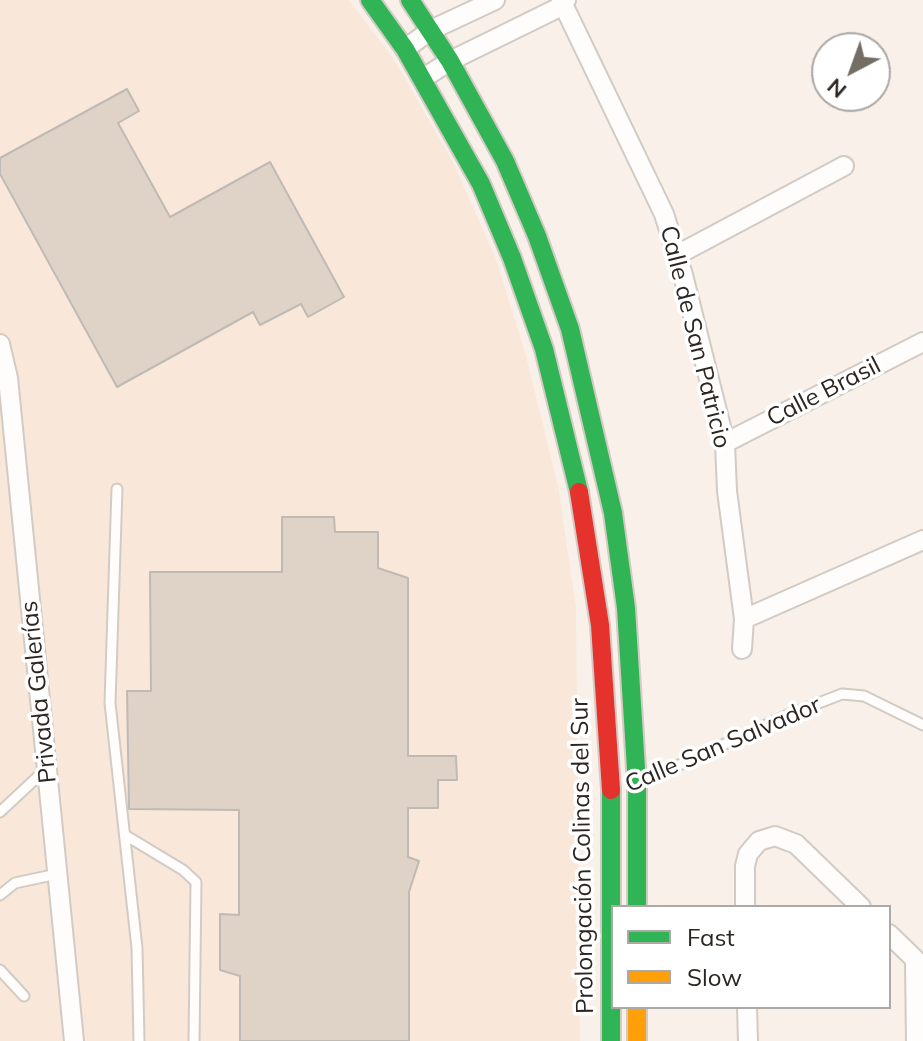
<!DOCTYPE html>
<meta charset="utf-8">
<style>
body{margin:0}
#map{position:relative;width:923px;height:1041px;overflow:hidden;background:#f8f0e9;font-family:Mulish,sans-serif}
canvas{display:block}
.legend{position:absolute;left:611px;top:905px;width:280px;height:104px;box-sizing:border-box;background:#fff;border:2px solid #aba8a6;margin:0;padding:10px 14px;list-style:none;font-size:24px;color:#2d2620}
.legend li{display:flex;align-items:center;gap:16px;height:40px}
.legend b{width:40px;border:2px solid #aba8a6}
.north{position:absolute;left:811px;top:32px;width:80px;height:80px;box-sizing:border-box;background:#fff;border:2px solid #aba8a6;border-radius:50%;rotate:221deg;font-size:22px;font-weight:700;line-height:32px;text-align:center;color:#2d2620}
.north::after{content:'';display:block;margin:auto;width:28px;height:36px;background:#746d66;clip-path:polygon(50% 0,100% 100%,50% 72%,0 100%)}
</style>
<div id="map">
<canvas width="923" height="1041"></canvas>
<ul class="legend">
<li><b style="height:10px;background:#30b455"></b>Fast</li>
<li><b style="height:10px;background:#ff9f0a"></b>Slow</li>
</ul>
<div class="north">N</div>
</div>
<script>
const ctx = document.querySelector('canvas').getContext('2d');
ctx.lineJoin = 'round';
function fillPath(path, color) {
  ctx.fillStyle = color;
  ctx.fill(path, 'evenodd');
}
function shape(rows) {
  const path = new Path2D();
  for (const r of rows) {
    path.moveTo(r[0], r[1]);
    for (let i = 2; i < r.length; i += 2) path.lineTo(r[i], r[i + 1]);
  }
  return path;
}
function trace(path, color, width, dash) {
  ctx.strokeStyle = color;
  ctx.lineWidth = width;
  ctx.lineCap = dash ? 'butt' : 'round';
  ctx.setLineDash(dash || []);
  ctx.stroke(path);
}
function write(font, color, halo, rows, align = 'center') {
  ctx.font = font + ' Mulish,sans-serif';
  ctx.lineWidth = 7;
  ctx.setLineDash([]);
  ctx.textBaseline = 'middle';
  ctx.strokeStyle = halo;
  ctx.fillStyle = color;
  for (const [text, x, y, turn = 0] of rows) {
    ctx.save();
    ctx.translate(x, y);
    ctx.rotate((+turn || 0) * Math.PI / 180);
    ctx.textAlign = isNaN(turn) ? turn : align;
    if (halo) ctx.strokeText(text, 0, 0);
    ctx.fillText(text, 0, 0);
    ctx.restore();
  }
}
fillPath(shape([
 [0,0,349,0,393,58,452,160,496,259,526,356,558,485,576,608,580,1041,0,1041]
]), '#f9e8da');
const building = shape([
 [127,89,139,111,118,123,170,217,270,162,344,297,308,317,301,304,260,325,253,312,117,387,0,174,0,158,127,89],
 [282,517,334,517,335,532,378,532,378,568,408,578,408,756,456,756,457,780,438,780,438,808,408,808,408,857,419,861,409,892,409,1041,240,1041,240,976,220,970,220,914,239,915,239,810,129,809,127,691,151,691,150,572,282,572,282,517]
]);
fillPath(building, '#dfd2c6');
trace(building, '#c0bab4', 2);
const lane = shape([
 [117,489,110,703,137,948,139,1041],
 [640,783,790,714,842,694,864,696,923,725],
 [0,812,47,768],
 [125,835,183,870,196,882,194,1041],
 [0,895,15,883,57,874],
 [0,970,24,996]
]);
const street = shape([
 [561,0,664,214,683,275,725,443,727,491,744,619,742,649],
 [405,49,431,30,495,0],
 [422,79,450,61,564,5,566,0],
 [677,255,844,166],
 [0,344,8,378,74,1041],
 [725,443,923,342],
 [744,619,923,540],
 [745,907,745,866,748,854,759,841,775,836,796,844,861,907],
 [889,934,923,967],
 [915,960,916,1041],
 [747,1007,748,1041]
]);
const fast = shape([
 [370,0,405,49,481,184,512,258,544,349,579,492],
 [410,0,450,61,505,161,537,236,570,329,613,513,626,608,637,785,637,907],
 [611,790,611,1041]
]);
const slow = shape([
 [637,1007,637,1041]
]);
const jam = shape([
 [579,492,600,625,611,790]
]);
trace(lane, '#d2cbc4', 13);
trace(street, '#d2cbc4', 22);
trace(fast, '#d2cbc4', 22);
trace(slow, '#d2cbc4', 22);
trace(jam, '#d2cbc4', 22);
trace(lane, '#fefdfc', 9);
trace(street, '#fefdfc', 18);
trace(fast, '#30b455', 18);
trace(slow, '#ff9f0a', 18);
trace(jam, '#e5322d', 18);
write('24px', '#2d2620', '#fff', [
 ["Calle de San Patricio",695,337,76],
 ["Calle Brasil",824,392,-27],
 ["Privada Galerías",39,692,-96],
 ["Calle San Salvador",723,745,-23],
 ["Prolongación Colinas del Sur",583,856,-91]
]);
</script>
